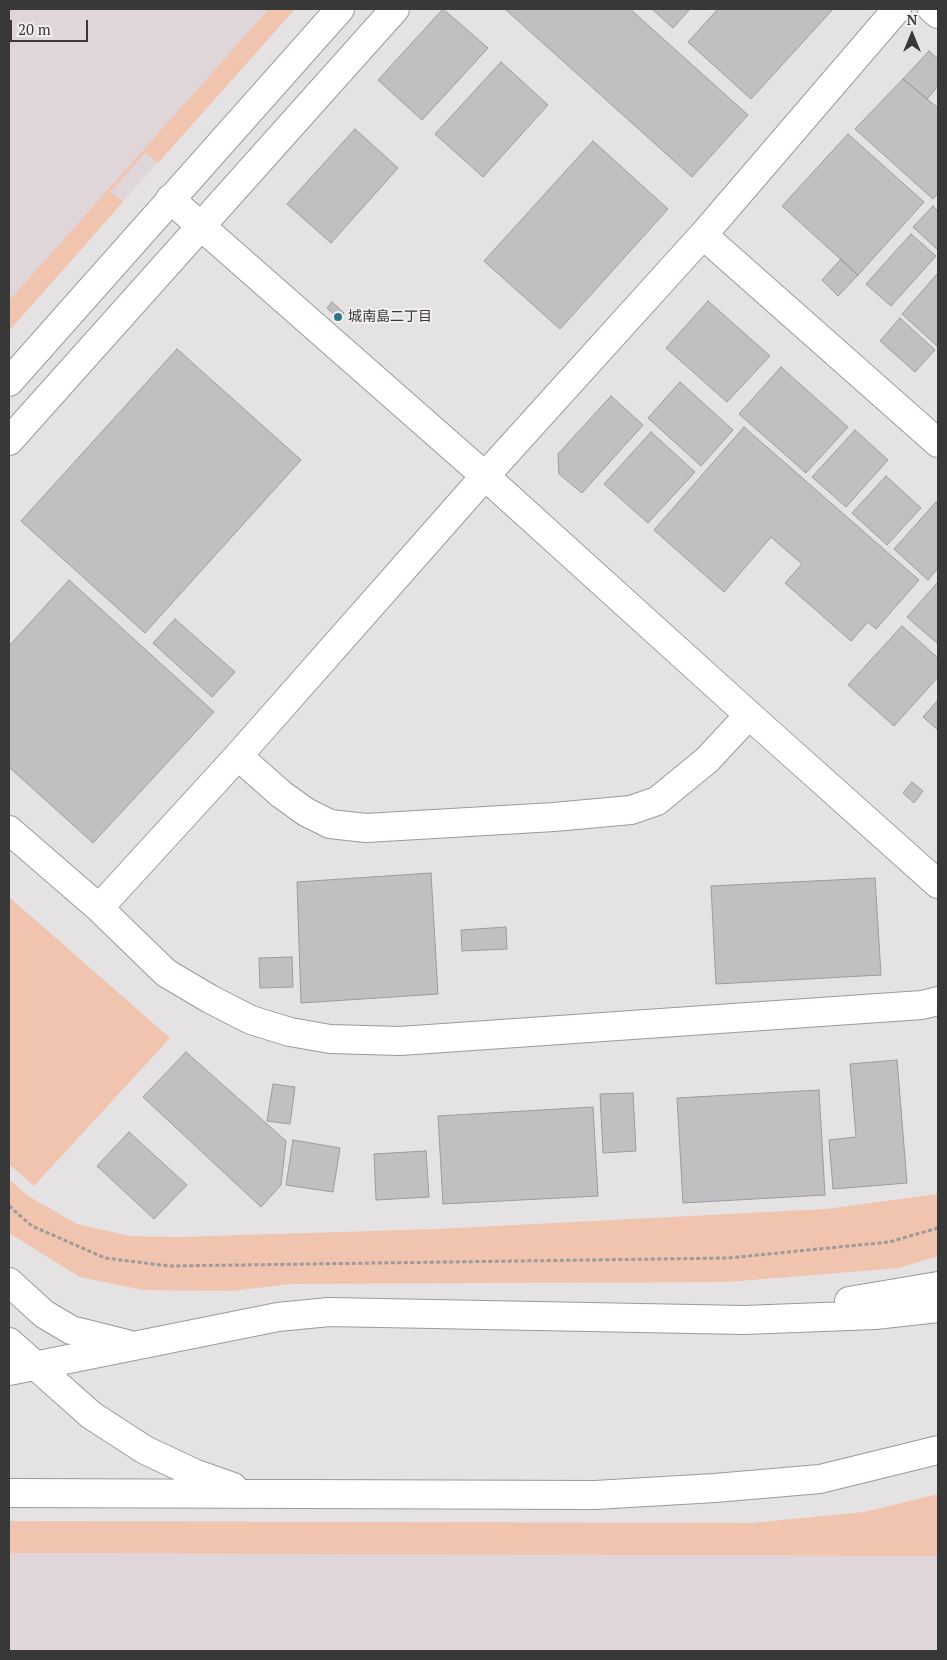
<!DOCTYPE html>
<meta charset="utf-8">
<style>
body{margin:0}
#map{position:relative;width:947px;height:1660px;overflow:hidden;background:#e5e2e3;font-family:"PT Serif",serif}
canvas{display:block}
.frame{position:absolute;inset:0;border:10px solid #393838;pointer-events:none}
.north{position:absolute;left:887px;top:10px;width:50px;height:50px;-webkit-text-stroke:4px #f3eff1;paint-order:stroke;rotate:0deg;font-size:14px;font-weight:700;line-height:20px;text-align:center;color:#393838}
.north::after{content:'';display:block;margin:auto;width:18px;height:22px;background:#393838;clip-path:polygon(50% 0,100% 100%,50% 72%,0 100%)}
.scale{position:absolute;left:10px;top:20px;width:78px;height:22px;box-sizing:border-box;border:2px solid #393838;border-top:0;padding-left:6px;font-size:15px;line-height:18px;white-space:nowrap;color:#393838;-webkit-text-stroke:4px #f3eff1;paint-order:stroke}
</style>
<div id="map">
<canvas width="947" height="1660"></canvas>
<div class="frame"></div>
<div class="north">N</div>
<div class="scale">20 m</div>
</div>
<script>
const ctx = document.querySelector('canvas').getContext('2d');
ctx.lineJoin = 'round';
function fillPath(path, color) {
  ctx.fillStyle = color;
  ctx.fill(path, 'evenodd');
}
function shape(rows) {
  const path = new Path2D();
  for (const r of rows) {
    path.moveTo(r[0], r[1]);
    for (let i = 2; i < r.length; i += 2) path.lineTo(r[i], r[i + 1]);
  }
  return path;
}
function trace(path, color, width, dash) {
  ctx.strokeStyle = color;
  ctx.lineWidth = width;
  ctx.lineCap = dash ? 'butt' : 'round';
  ctx.setLineDash(dash || []);
  ctx.stroke(path);
}
function write(font, color, halo, rows, align = 'center') {
  ctx.font = font + ' "PT Serif","Noto Sans JP",serif';
  ctx.lineWidth = 4;
  ctx.setLineDash([]);
  ctx.textBaseline = 'middle';
  ctx.strokeStyle = halo;
  ctx.fillStyle = color;
  for (const [text, x, y, turn = 0] of rows) {
    ctx.save();
    ctx.translate(x, y);
    ctx.rotate((+turn || 0) * Math.PI / 180);
    ctx.textAlign = isNaN(turn) ? turn : align;
    if (halo) ctx.strokeText(text, 0, 0);
    ctx.fillText(text, 0, 0);
    ctx.restore();
  }
}
fillPath(shape([
 [9,9,294,9,9,330],
 [9,1553,938,1556,938,1651,9,1651]
]), '#e0d5d9');
fillPath(shape([
 [269,9,295,9,158,163,146,152,110,192,123,202,9,331,9,301],
 [9,897,170,1038,34,1186,9,1164],
 [9,1179,28,1196,77,1224,130,1236,177,1237,438,1229,826,1209,938,1194,938,1256,899,1268,727,1282,290,1284,232,1291,143,1290,80,1277,9,1233],
 [938,1494,938,1556,9,1553,9,1521,750,1523,864,1512]
]), '#f0c4ae');
const building = shape([
 [443,9,488,48,422,120,378,80,443,9],
 [505,9,630,9,748,115,692,177,505,9],
 [652,9,690,9,673,28,652,9],
 [718,9,833,9,751,99,688,42,718,9],
 [929,51,938,59,938,86,927,99,903,79,929,51],
 [501,62,548,105,483,177,435,134,501,62],
 [903,79,938,108,938,193,933,199,855,129,903,79],
 [355,129,398,168,331,243,287,204,355,129],
 [848,134,924,202,858,275,782,206,848,134],
 [593,141,668,209,560,329,484,261,593,141],
 [933,206,938,212,938,250,913,227,933,206],
 [911,234,936,256,891,306,866,284,911,234],
 [841,259,858,275,838,296,822,280,841,259],
 [938,273,938,347,902,314,938,273],
 [708,301,770,356,727,402,666,348,708,301],
 [332,302,344,313,339,319,327,308,332,302],
 [900,318,935,350,915,372,880,341,900,318],
 [177,349,301,460,145,633,21,521,177,349],
 [781,367,848,427,806,473,739,414,781,367],
 [680,382,733,430,701,466,648,418,680,382],
 [611,396,643,425,582,493,559,474,558,454,611,396],
 [744,427,919,580,876,629,868,622,851,641,785,583,802,564,771,537,724,592,654,530,744,427],
 [855,430,888,460,846,507,812,477,855,430],
 [651,432,695,472,648,523,604,484,651,432],
 [886,476,921,508,887,545,852,513,886,476],
 [936,502,938,504,938,568,928,580,894,549,936,502],
 [69,580,214,712,93,843,9,767,9,646,69,580],
 [938,582,938,644,907,617,938,582],
 [175,619,235,672,212,697,153,643,175,619],
 [902,626,938,658,938,677,894,726,848,685,902,626],
 [938,700,938,730,923,717,938,700],
 [912,782,923,791,914,803,903,793,912,782],
 [431,873,438,994,301,1003,297,882,431,873],
 [875,878,881,975,716,984,711,886,875,878],
 [506,927,507,949,462,951,461,930,506,927],
 [292,957,293,987,260,988,259,958,292,957],
 [186,1052,286,1141,281,1185,261,1207,143,1097,186,1052],
 [897,1060,907,1183,833,1189,829,1140,856,1137,850,1064,897,1060],
 [273,1084,295,1087,290,1124,267,1121,273,1084],
 [819,1090,825,1195,683,1203,677,1098,819,1090],
 [633,1093,636,1151,603,1153,600,1094,633,1093],
 [593,1107,598,1196,443,1204,438,1116,593,1107],
 [129,1132,187,1185,154,1219,97,1166,129,1132],
 [293,1140,340,1148,333,1192,286,1185,293,1140],
 [426,1151,429,1197,376,1200,374,1154,426,1151]
]);
fillPath(building, '#c1bfc1');
trace(building, '#9c9a9c', 1);
const tertiary = shape([
 [932,9,938,14],
 [170,199,485,476,749,715,938,884],
 [703,235,938,443],
 [9,382,340,9],
 [9,441,395,9],
 [238,756,281,794,306,812,330,824,366,828,554,817,631,810,657,801,707,760,749,715],
 [9,830,99,908,166,973,210,999,251,1020,290,1032,330,1039,400,1041,922,1005,938,1001],
 [99,908,238,756,485,476,703,235,897,9],
 [9,1282,44,1314,71,1330,127,1344],
 [849,1301,938,1286],
 [9,1342,91,1415,145,1450,196,1474,233,1487],
 [9,1371,278,1317,329,1312,744,1320,875,1315,938,1308],
 [9,1493,595,1495,715,1488,820,1479,938,1450]
]);
trace(tertiary, '#9c999b', 30);
trace(shape([
 [9,1206,32,1226,105,1258,169,1266,728,1258,889,1242,938,1228]
]), '#9c9a9b', 3, [4, 2.5]);
trace(tertiary, '#fff', 28);
for (const [x, y, r, color] of [
 [338,317,5,"#2f7780"]
]) {
  const dot = new Path2D();
  dot.arc(x, y, r, 0, 2 * Math.PI);
  ctx.fillStyle = color;
  ctx.fill(dot);
  trace(dot, '#f3eff1', 2);
}
write('14px', '#393838', '#f3eff1', [
 ["城南島二丁目",348,317]
], 'left');
</script>
